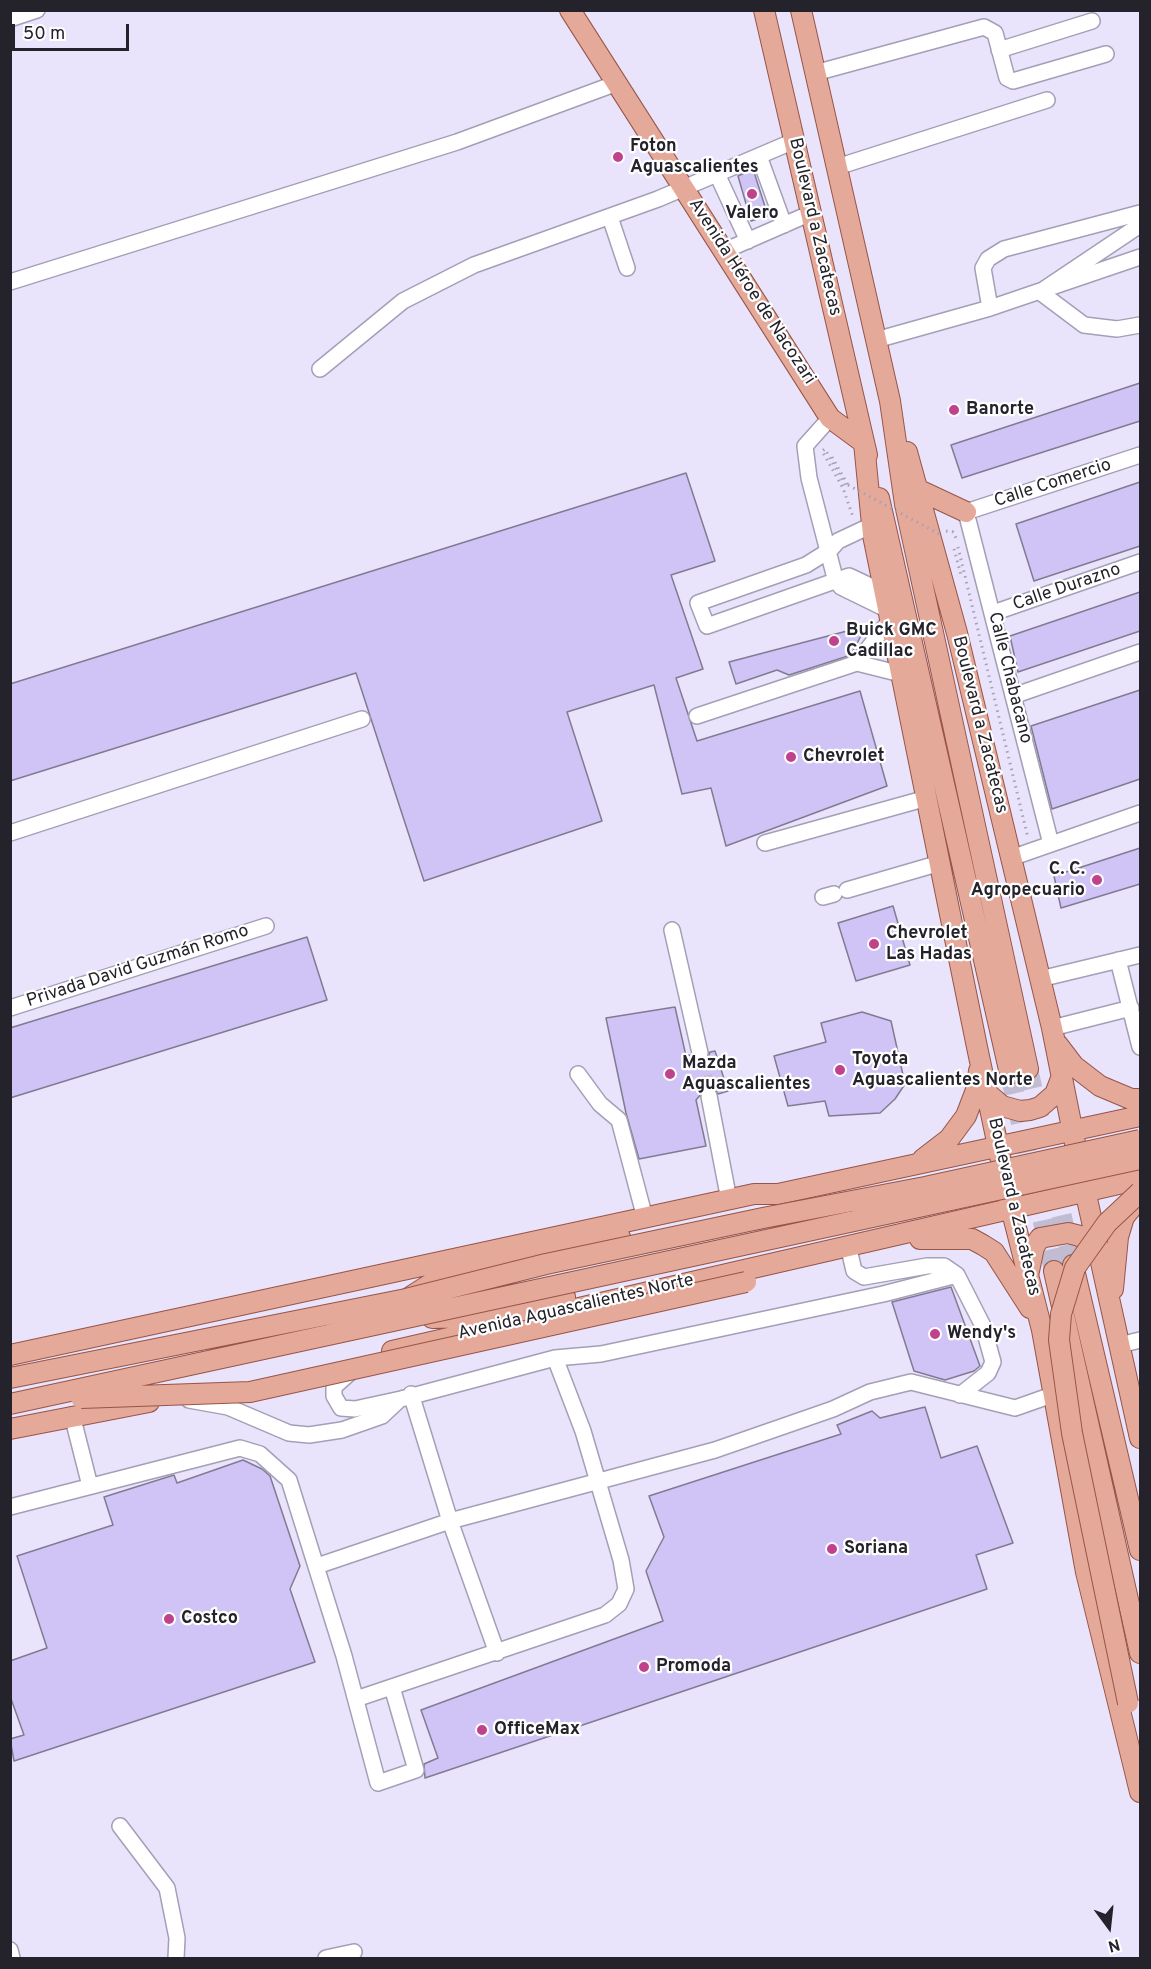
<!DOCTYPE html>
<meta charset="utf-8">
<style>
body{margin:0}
#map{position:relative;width:1151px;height:1969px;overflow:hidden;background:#e9e3fc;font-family:Overpass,sans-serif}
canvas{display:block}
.frame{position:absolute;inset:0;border:12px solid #24222a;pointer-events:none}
.north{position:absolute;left:1079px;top:1897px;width:60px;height:60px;-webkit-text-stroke:4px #fff;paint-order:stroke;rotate:165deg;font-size:16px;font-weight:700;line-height:24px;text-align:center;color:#24222a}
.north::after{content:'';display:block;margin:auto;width:21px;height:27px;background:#24222a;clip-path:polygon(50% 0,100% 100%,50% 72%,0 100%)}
.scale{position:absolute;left:12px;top:24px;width:117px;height:27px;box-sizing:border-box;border:3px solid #24222a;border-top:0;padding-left:8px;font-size:18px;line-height:21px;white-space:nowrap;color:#24222a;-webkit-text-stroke:4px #fff;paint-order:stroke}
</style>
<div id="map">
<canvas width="1151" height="1969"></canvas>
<div class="frame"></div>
<div class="north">N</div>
<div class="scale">50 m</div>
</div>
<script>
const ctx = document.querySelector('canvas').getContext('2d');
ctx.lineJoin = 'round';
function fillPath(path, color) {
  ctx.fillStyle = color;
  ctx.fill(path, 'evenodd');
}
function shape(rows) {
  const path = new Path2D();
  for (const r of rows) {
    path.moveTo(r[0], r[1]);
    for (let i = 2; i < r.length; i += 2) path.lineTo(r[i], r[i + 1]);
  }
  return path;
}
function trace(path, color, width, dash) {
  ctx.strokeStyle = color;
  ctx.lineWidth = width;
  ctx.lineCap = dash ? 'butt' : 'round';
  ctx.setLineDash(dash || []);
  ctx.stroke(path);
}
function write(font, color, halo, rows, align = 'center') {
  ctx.font = font + ' Overpass,sans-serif';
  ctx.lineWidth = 4.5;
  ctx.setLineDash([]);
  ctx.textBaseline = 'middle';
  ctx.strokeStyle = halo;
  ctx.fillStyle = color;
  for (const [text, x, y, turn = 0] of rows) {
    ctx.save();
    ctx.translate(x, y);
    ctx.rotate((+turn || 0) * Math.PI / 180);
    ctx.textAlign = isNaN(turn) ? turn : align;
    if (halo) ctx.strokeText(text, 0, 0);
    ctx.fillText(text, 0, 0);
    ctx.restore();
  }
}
const building = shape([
 [753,169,768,216,751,221,738,176,753,169],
 [1140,383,1140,421,962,478,951,445,1140,383],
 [686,473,715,561,671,575,703,669,676,678,697,741,860,691,887,786,726,846,711,788,682,794,654,685,567,712,602,821,424,881,356,673,10,781,10,684,686,473],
 [1140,482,1140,546,1034,581,1016,524,1140,482],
 [1140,592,1140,631,1018,672,1010,636,1140,592],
 [866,626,851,655,789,675,777,670,736,684,729,662,866,626],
 [1140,690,1140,779,1052,809,1031,726,1140,690],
 [1140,848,1140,884,1061,908,1054,876,1140,848],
 [893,906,910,965,856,981,838,923,893,906],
 [307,937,327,1000,10,1098,10,1028,307,937],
 [675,1007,686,1056,690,1055,693,1060,702,1063,707,1060,710,1052,715,1051,728,1091,718,1094,713,1087,707,1087,696,1100,706,1146,639,1159,626,1113,606,1018,675,1007],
 [862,1012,891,1021,905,1084,895,1099,880,1113,829,1116,825,1101,788,1106,774,1056,826,1042,821,1023,862,1012],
 [951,1287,980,1366,974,1371,945,1380,914,1371,892,1302,951,1287],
 [925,1407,941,1458,977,1446,1013,1543,976,1555,987,1589,425,1778,424,1764,438,1758,421,1710,663,1621,646,1571,664,1537,649,1496,841,1434,837,1425,872,1411,880,1418,925,1407],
 [243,1460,262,1469,270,1476,300,1566,290,1589,315,1662,14,1761,10,1739,24,1735,10,1696,10,1661,47,1648,17,1556,113,1525,104,1497,174,1475,177,1483,243,1460]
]);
fillPath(building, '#d0c4f6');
trace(building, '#817b92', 1.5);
trace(shape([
 [700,1053,709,1096]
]), '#c2bcd2', 15, [15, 8]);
trace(shape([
 [1028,1069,1073,1265],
 [1010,1074,1054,1271]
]), '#c2bcd2', 20, [20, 10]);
const minor = shape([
 [10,19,37,10],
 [999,50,1092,21],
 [815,73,984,27,995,33,1007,78,1013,81,1106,54],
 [759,156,784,225],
 [837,167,1047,100],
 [717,174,748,241],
 [610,217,627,268],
 [1140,225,1040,292,1084,325,1117,329,1140,325],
 [724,251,811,213],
 [10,282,457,142,617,83],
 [990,308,983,268,988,259,1004,249,1140,213],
 [876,340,990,308,1140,257],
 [320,369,403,301,474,265,658,199,794,141],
 [830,418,805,446,809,478,835,578,841,587,888,610],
 [872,525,838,541,830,550,806,565,698,603,707,626,849,576,885,593],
 [993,613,1140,562],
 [857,663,890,620],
 [1013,696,1140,652],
 [697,716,857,663,901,674],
 [10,833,362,719],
 [765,843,927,798],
 [1051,844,966,512,1140,455],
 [1011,858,1140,813],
 [847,890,940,863],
 [823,897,834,894],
 [672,930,700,1053],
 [1118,960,1140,1047],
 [1040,979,1140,955],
 [10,1008,266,926],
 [1052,1028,1131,1008],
 [578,1074,600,1104,619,1120,645,1218],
 [709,1096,729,1200],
 [848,1245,854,1271,864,1277,927,1266,944,1266,957,1275,983,1326,993,1362,988,1373,960,1395],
 [1120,1345,1140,1340],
 [353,1370,334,1387,334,1396,341,1408,355,1409,401,1399,555,1358,601,1354,883,1294,957,1275],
 [411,1394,450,1521,497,1653],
 [189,1400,228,1407,289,1433,309,1435,342,1430,382,1416,399,1400],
 [72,1415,90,1486],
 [10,1507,240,1448,260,1454,289,1480,344,1656,378,1783,416,1770,392,1687],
 [317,1566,450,1521,715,1450,833,1409,870,1392,911,1382,1015,1408,1052,1395],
 [356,1699,605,1615,619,1604,626,1589,621,1560,583,1431,555,1358],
 [120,1826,167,1888,177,1938,176,1958],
 [10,1950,12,1958],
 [326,1958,354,1952]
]);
const major = shape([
 [570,10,830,418,864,443],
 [764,10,867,455],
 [801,10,890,401,905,504,1028,1069],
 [864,443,873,535,977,1047,1011,1208,1042,1330,1086,1572,1140,1792],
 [907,452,957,633,1052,1028,1075,1143],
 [919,490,966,512],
 [879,498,1010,1074],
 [1058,1045,1074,1066,1100,1086,1131,1099,1140,1099],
 [987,1093,1002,1106,1020,1111,1030,1110,1040,1107,1055,1094,1062,1076],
 [923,1159,949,1139,966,1116,976,1090,979,1071],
 [1083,1181,1140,1438],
 [920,1239,972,1239,983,1245,994,1252,1030,1308],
 [1073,1265,1140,1550],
 [1029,1271,1034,1247,1040,1238,1068,1233,1080,1236,1098,1250],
 [1054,1271,1140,1653],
 [1113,1289,1118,1237,1124,1217,1137,1201],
 [410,1297,435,1281,620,1237],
 [432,1318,467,1317,565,1297],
 [392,1351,1140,1179],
 [10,1355,754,1194,778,1194,1140,1116],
 [10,1429,149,1402]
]);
trace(minor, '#a49fb6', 18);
trace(major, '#965547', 22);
trace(shape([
 [832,457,848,485],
 [845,485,825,449,822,451,843,488,853,517],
 [946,531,953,532,956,538],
 [958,547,1028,838],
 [954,549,961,575,958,576]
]), '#a6a1b4', 3, [1.5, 4.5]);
trace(minor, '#fff', 15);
trace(major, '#e5a99a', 20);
const majorBridge = shape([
 [10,1378,406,1299,546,1264,763,1218,925,1187,1140,1140],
 [81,1398,250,1392,746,1282],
 [10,1404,1140,1159],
 [1128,1703,1072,1433,1059,1340,1061,1314,1075,1268,1107,1223,1140,1192]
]);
trace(majorBridge, '#965547', 22, []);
trace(shape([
 [848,485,943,536]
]), '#a6a1b4', 3, [1.5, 4.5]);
trace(majorBridge, '#e5a99a', 20);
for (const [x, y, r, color] of [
 [618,157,6,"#c0418c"],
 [752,194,6,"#c0418c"],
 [954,410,6,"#c0418c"],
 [834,641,6,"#c0418c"],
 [791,757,6,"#c0418c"],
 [1097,880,6,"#c0418c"],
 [874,944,6,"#c0418c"],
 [840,1070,6,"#c0418c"],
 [670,1074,6,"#c0418c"],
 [935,1334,6,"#c0418c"],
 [832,1549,6,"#c0418c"],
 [169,1619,6,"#c0418c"],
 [644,1667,6,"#c0418c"],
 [482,1730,6,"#c0418c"]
]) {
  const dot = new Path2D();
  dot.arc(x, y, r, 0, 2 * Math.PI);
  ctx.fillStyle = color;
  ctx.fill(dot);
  trace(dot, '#fff', 2);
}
write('bold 18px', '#24222a', '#fff', [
 ["Foton",630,147],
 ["Aguascalientes",630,168],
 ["Valero",752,214,"center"],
 ["Banorte",966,410],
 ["Buick GMC",846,631],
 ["Cadillac",846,652],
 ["Chevrolet",803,757],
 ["C. C.",1085,870,"right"],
 ["Agropecuario",1085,891,"right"],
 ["Chevrolet",886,934],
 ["Las Hadas",886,955],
 ["Toyota",852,1060],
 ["Aguascalientes Norte",852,1081],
 ["Mazda",682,1064],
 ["Aguascalientes",682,1085],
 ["Wendy's",947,1334],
 ["Soriana",844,1549],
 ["Costco",181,1619],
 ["Promoda",656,1667],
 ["OfficeMax",494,1730]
], 'left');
write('18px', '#24222a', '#fff', [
 ["Boulevard a Zacatecas",814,227,77],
 ["Avenida Héroe de Nacozari",751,292,57],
 ["Calle Comercio",1053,484,-18],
 ["Calle Durazno",1067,588,-19],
 ["Calle Chabacano",1009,678,76],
 ["Boulevard a Zacatecas",979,725,76],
 ["Privada David Guzmán Romo",138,967,-18],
 ["Boulevard a Zacatecas",1013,1207,77],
 ["Avenida Aguascalientes Norte",576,1308,-13]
]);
</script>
